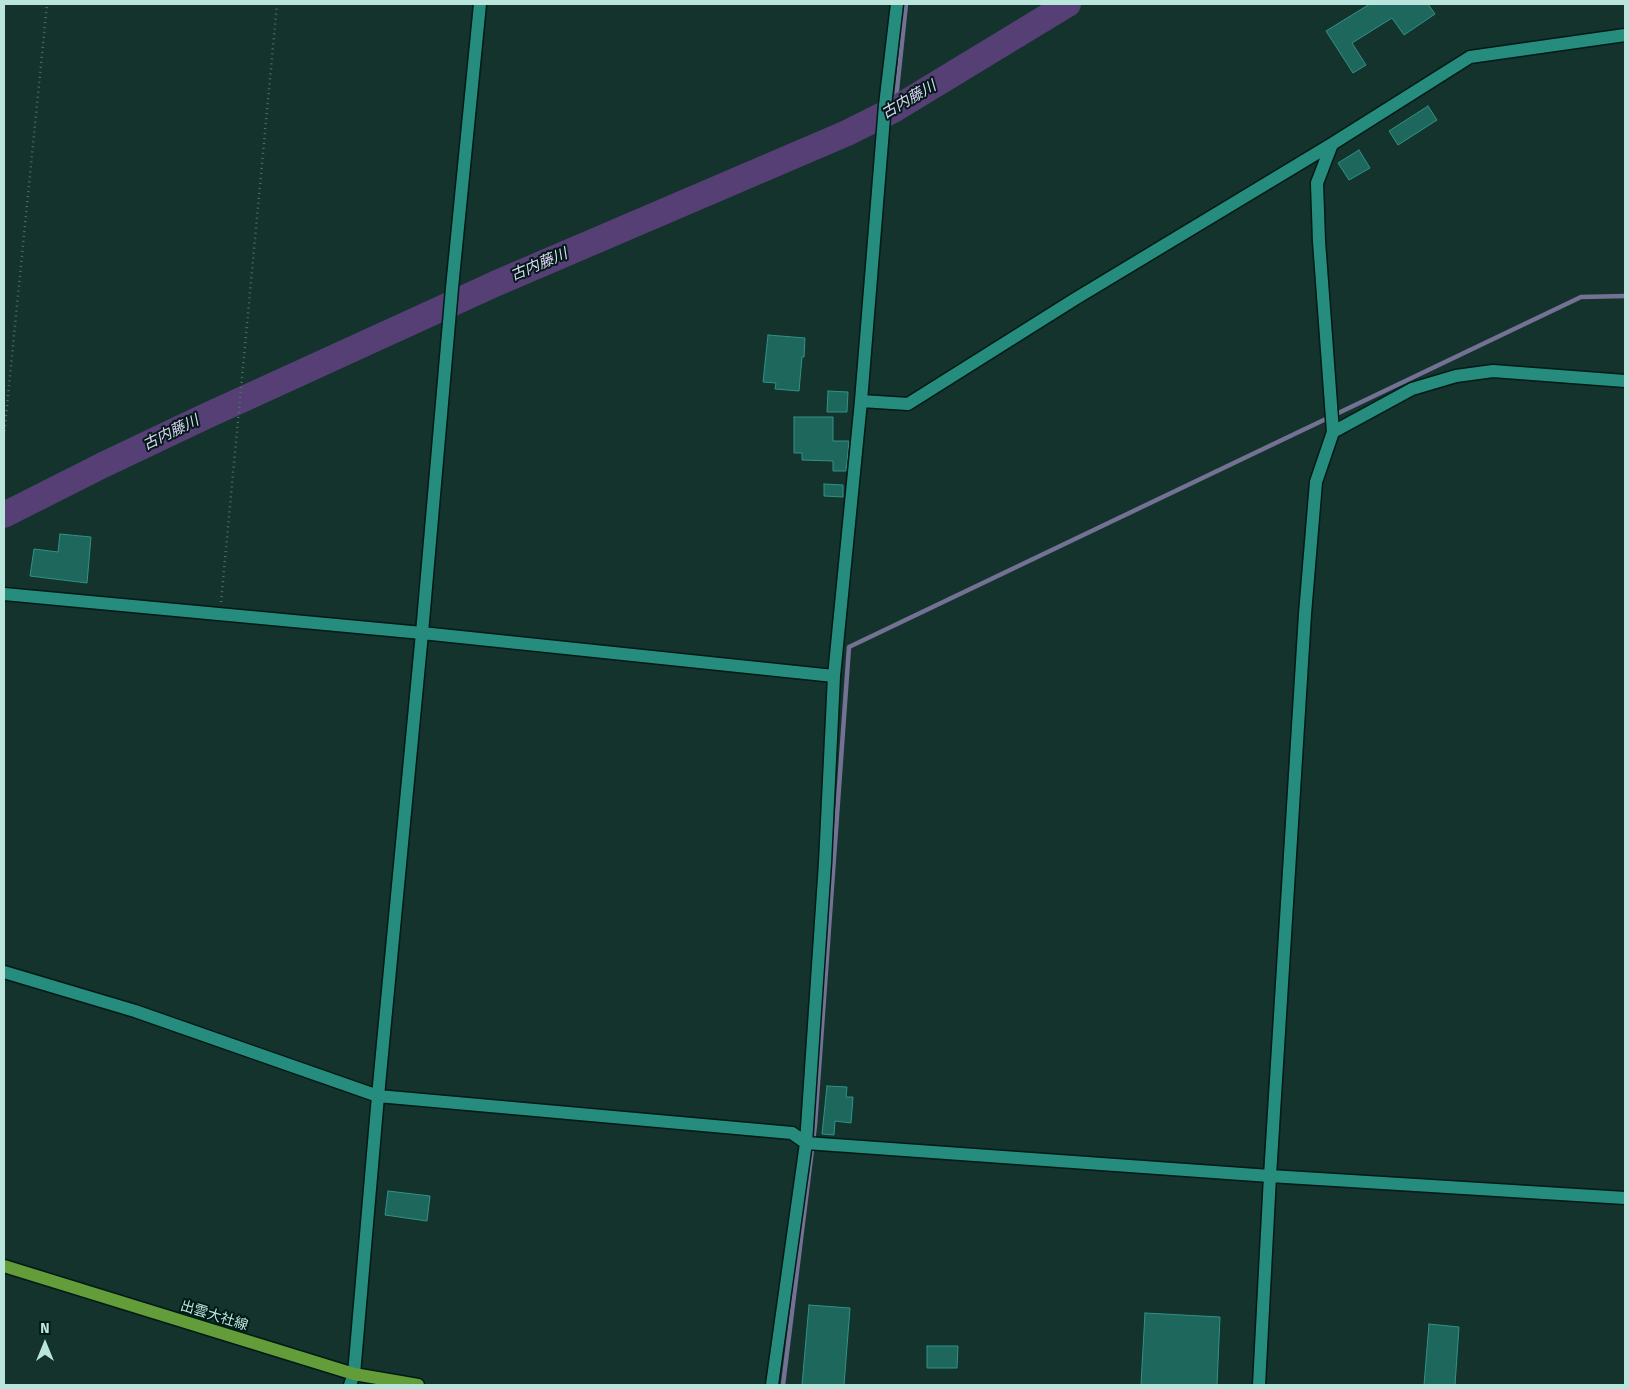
<!DOCTYPE html>
<meta charset="utf-8">
<style>
body{margin:0}
#map{position:relative;width:1629px;height:1389px;overflow:hidden;background:#14332d;font-family:"Fira Sans",sans-serif}
canvas{display:block}
.frame{position:absolute;inset:0;border:5px solid #b9e5dc;pointer-events:none}
.north{position:absolute;left:20px;top:1319px;width:50px;height:50px;-webkit-text-stroke:4px #001a16;paint-order:stroke;rotate:0deg;font-size:14px;font-weight:700;line-height:20px;text-align:center;color:#b9e5dc}
.north::after{content:'';display:block;margin:auto;width:18px;height:22px;background:#b9e5dc;clip-path:polygon(50% 0,100% 100%,50% 72%,0 100%)}
</style>
<div id="map">
<canvas width="1629" height="1389"></canvas>
<div class="frame"></div>
<div class="north">N</div>
</div>
<script>
const ctx = document.querySelector('canvas').getContext('2d');
ctx.lineJoin = 'round';
function shape(rows) {
  const path = new Path2D();
  for (const r of rows) {
    path.moveTo(r[0], r[1]);
    for (let i = 2; i < r.length; i += 2) path.lineTo(r[i], r[i + 1]);
  }
  return path;
}
function trace(path, color, width, dash) {
  ctx.strokeStyle = color;
  ctx.lineWidth = width;
  ctx.lineCap = dash ? 'butt' : 'round';
  ctx.setLineDash(dash || []);
  ctx.stroke(path);
}
function fillPath(path, color) {
  ctx.fillStyle = color;
  ctx.fill(path, 'evenodd');
}
function write(font, color, halo, rows, align = 'center') {
  ctx.font = font + ' "Fira Sans","Noto Sans JP",sans-serif';
  ctx.lineWidth = 4;
  ctx.setLineDash([]);
  ctx.textBaseline = 'middle';
  ctx.strokeStyle = halo;
  ctx.fillStyle = color;
  for (const [text, x, y, turn = 0] of rows) {
    ctx.save();
    ctx.translate(x, y);
    ctx.rotate((+turn || 0) * Math.PI / 180);
    ctx.textAlign = isNaN(turn) ? turn : align;
    if (halo) ctx.strokeText(text, 0, 0);
    ctx.fillText(text, 0, 0);
    ctx.restore();
  }
}
trace(shape([
 [895,109,906,4],
 [783,1385,815,1125,849,647,1581,297,1625,296]
]), '#737194', 4.5);
trace(shape([
 [4,515,103,465,204,417,497,283,847,133,895,109,1068,4]
]), '#553f75', 26);
const building = shape([
 [1370,4,1428,4,1435,14,1404,35,1392,18,1352,43,1366,65,1353,73,1326,31,1370,4],
 [1428,106,1437,120,1398,145,1389,131,1428,106],
 [1359,150,1370,168,1349,180,1338,163,1359,150],
 [768,335,805,338,804,357,802,357,799,391,775,389,776,383,763,382,768,335],
 [828,391,848,392,847,412,827,412,828,391],
 [794,417,833,417,833,441,849,441,846,471,833,471,833,461,802,460,802,453,794,453,794,417],
 [824,484,843,485,843,497,824,496,824,484],
 [60,534,91,537,87,583,30,576,34,549,58,552,60,534],
 [827,1086,847,1087,846,1097,853,1097,851,1123,835,1121,834,1135,822,1134,827,1086],
 [388,1191,430,1196,427,1221,385,1215,388,1191],
 [809,1305,850,1308,844,1385,802,1385,809,1305],
 [1145,1313,1220,1317,1217,1385,1141,1385,1145,1313],
 [1429,1324,1459,1327,1455,1385,1424,1385,1429,1324],
 [927,1346,958,1346,957,1368,927,1368,927,1346]
]);
fillPath(building, '#1e675c');
trace(building, '#2f9385', 1);
const street = shape([
 [861,401,908,404,1075,299,1332,144,1470,57,1625,35],
 [1333,432,1412,389,1456,376,1493,371,1625,381],
 [4,594,422,633,834,676],
 [4,972,135,1011,378,1096,792,1133,806,1143,1270,1176,1625,1198],
 [350,1385,354,1374,378,1096,422,633,452,288,480,4],
 [772,1385,806,1143,825,863,834,676,861,401,885,105,897,4],
 [1259,1385,1270,1176,1305,614,1316,482,1333,432,1319,241,1317,183,1332,144]
]);
const primary = shape([
 [4,1266,354,1374,418,1385]
]);
trace(street, '#001a16', 15);
trace(primary, '#001a16', 15);
trace(shape([
 [4,436,47,4],
 [221,602,277,4]
]), '#4d7069', 2.5, [1, 4]);
trace(street, '#268d7e', 12);
trace(primary, '#629d39', 12);
write('14px', '#b9e5dc', '#001a16', [
 ["出雲大社線",214,1316,17]
]);
write('italic 15px', '#e0d4f7', '#001a16', [
 ["古内藤川",909,100,-30],
 ["古内藤川",539,265,-23],
 ["古内藤川",171,433,-26]
]);
</script>
